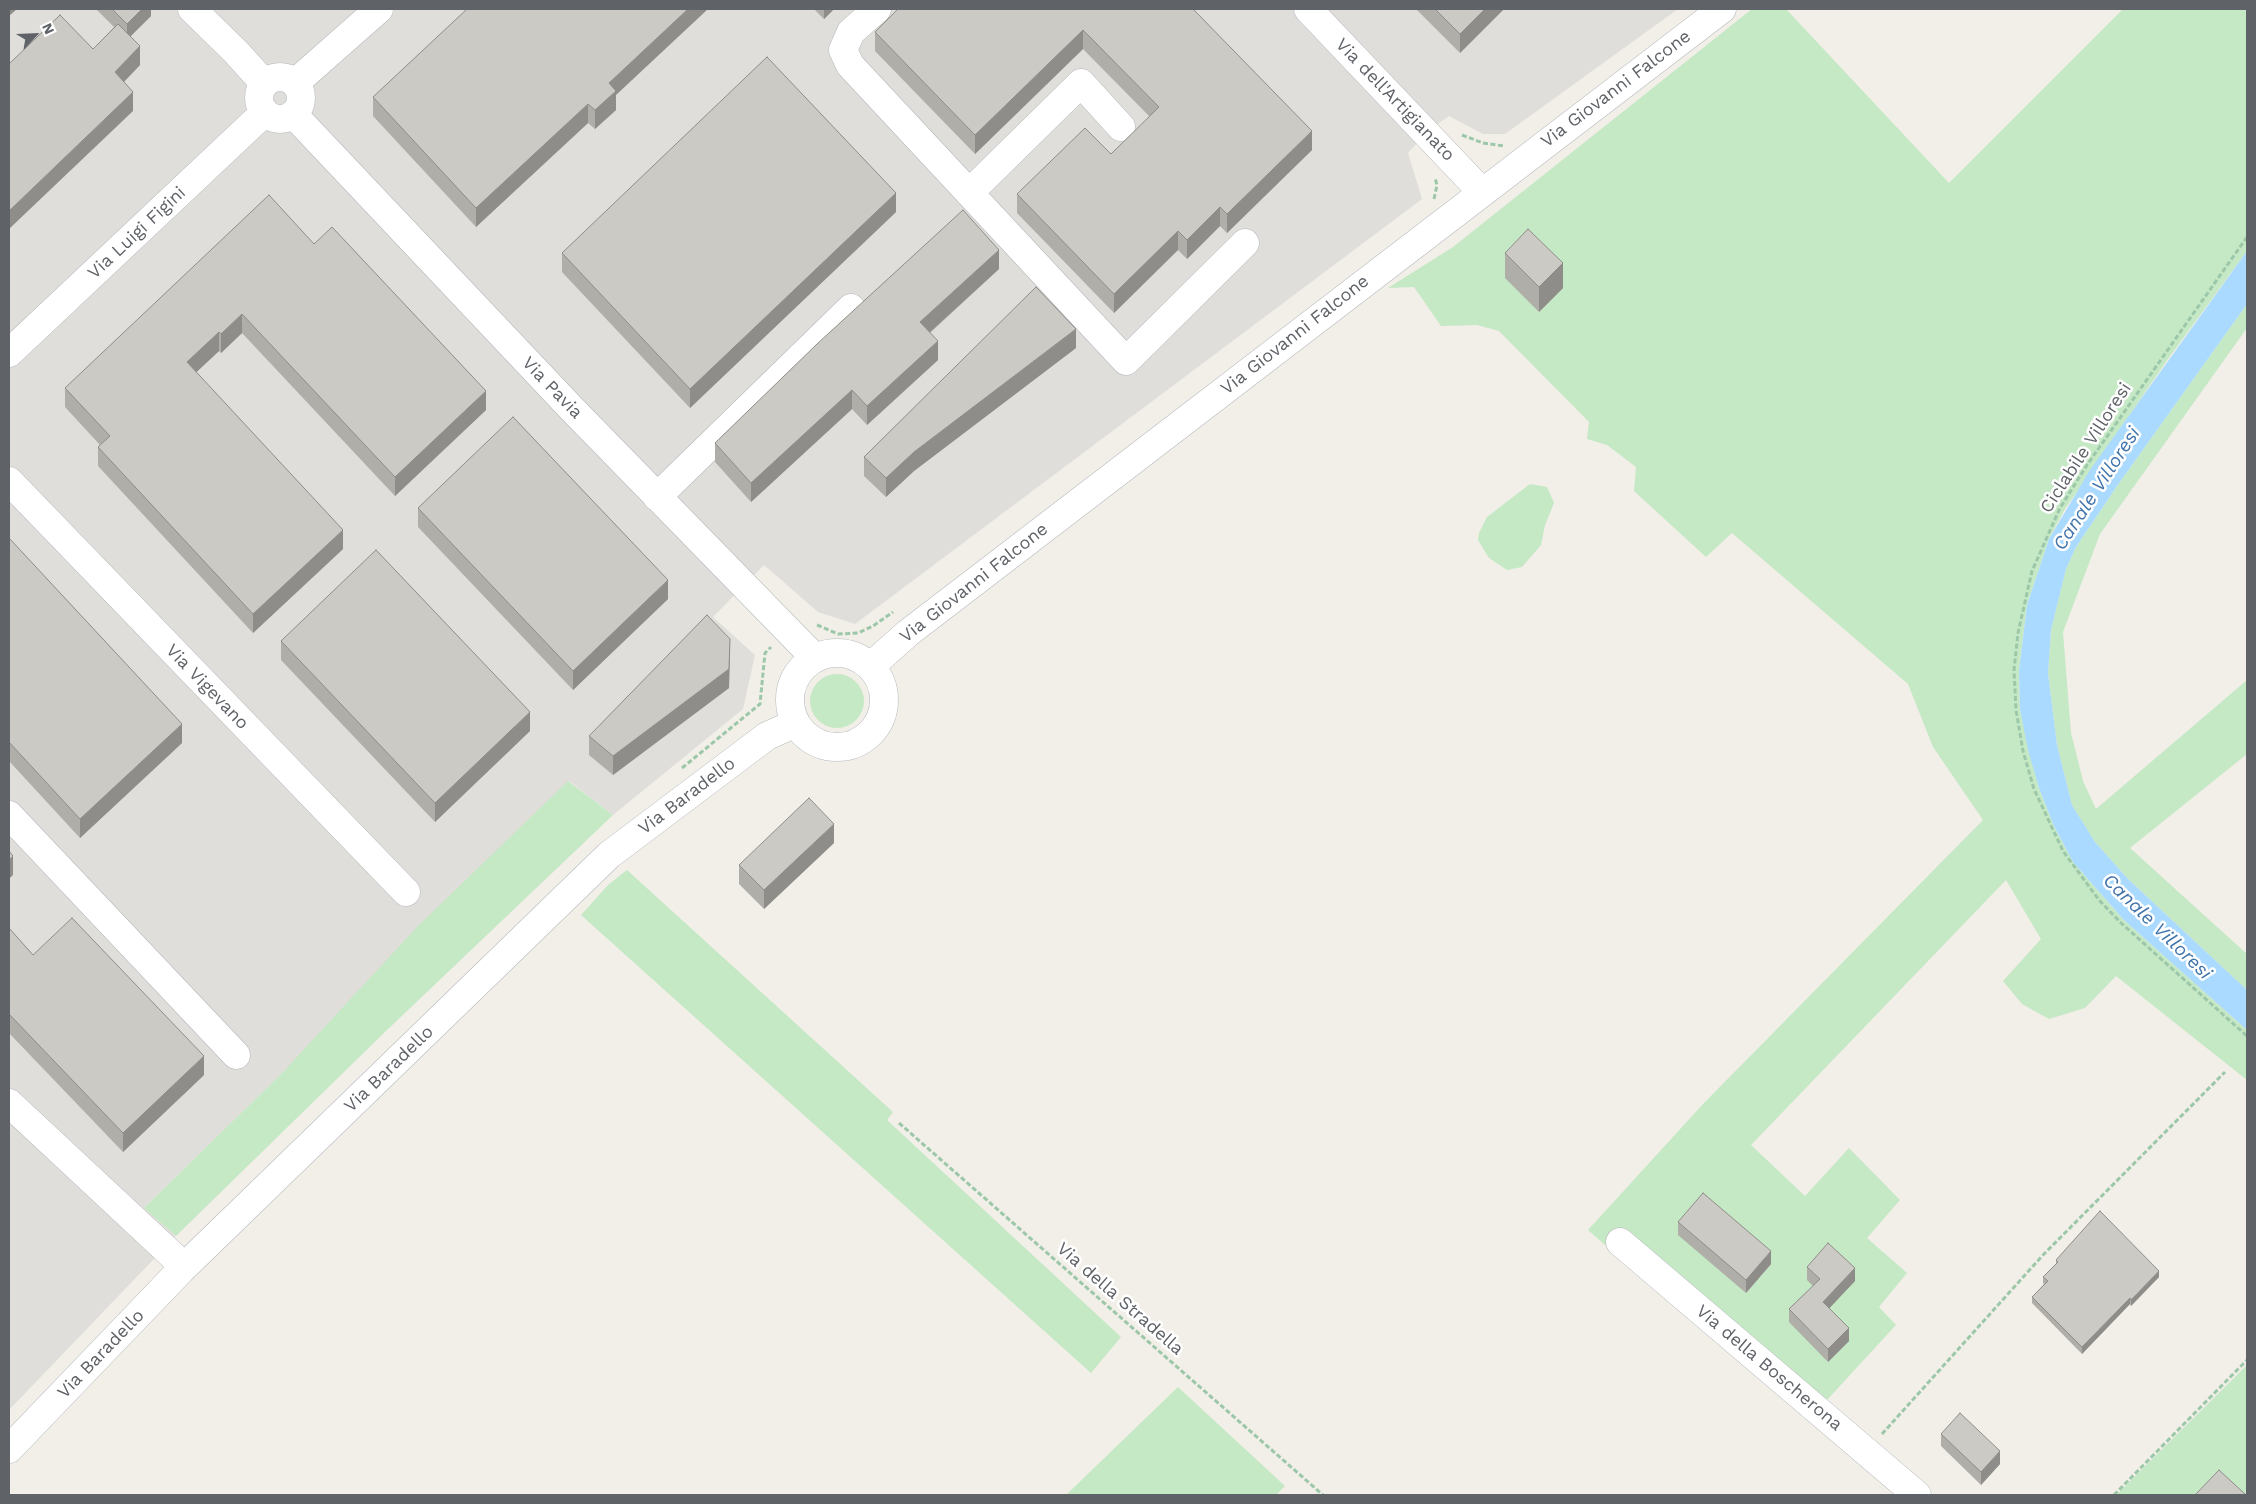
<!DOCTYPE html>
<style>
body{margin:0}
#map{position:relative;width:2256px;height:1504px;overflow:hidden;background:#f1efe8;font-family:"Work Sans",sans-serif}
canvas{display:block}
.frame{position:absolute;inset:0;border:10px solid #5f6368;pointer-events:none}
.north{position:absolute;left:10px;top:10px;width:50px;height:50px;-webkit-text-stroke:4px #fff;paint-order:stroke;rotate:65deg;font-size:14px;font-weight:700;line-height:20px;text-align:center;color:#5f6368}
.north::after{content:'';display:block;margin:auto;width:18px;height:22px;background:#5f6368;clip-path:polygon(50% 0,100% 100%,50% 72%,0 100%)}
</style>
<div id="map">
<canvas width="2256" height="1504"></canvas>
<div class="frame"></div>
<div class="north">N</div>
</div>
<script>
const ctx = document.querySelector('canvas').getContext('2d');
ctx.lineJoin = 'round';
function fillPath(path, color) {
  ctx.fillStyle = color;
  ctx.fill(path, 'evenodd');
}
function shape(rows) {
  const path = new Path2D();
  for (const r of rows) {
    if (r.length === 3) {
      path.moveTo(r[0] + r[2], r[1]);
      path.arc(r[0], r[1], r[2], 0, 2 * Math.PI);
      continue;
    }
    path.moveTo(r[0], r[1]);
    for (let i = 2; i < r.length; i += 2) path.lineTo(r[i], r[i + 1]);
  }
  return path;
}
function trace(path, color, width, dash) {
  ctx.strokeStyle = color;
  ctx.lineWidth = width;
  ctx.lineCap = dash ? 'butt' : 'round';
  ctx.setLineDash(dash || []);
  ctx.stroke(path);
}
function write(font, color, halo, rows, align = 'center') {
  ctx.font = font + ' "Work Sans",sans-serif';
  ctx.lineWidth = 5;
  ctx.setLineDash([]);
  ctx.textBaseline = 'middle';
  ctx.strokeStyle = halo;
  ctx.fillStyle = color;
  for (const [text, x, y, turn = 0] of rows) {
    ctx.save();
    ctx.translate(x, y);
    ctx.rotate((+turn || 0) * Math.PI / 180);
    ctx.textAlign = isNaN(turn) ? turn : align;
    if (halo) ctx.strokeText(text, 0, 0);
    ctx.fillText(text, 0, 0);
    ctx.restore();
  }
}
fillPath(shape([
 [9,9,1678,9,1505,134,1483,134,1449,116,1427,132,1408,153,1422,199,855,624,818,612,764,565,713,617,755,655,743,709,613,815,569,781,283,1072,144,1208,176,1236,9,1410]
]), '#e0deda');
fillPath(shape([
 [1752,9,1786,9,1949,183,2123,9,2247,9,2247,251,2168,359,2065,509,2049,539,2027,605,2019,671,2020,709,2039,788,2054,826,2073,862,2124,920,2247,1030,2247,1080,2116,976,2085,1008,2049,1019,2022,1004,2003,981,2041,939,2006,880,1751,1145,1805,1196,1849,1148,1900,1200,1867,1238,1907,1273,1879,1307,1896,1325,1826,1401,1614,1253,1588,1230,1703,1104,1983,820,1933,747,1908,684,1732,533,1706,557,1634,491,1636,467,1607,445,1587,439,1589,422,1499,331,1477,325,1441,326,1414,287,1388,288,1453,247],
 [2247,304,2247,328,2100,534,2063,632,2071,733,2083,781,2096,809,2247,680,2247,754,2130,848,2247,954,2247,990,2128,879,2095,842,2072,805,2057,745,2048,673,2051,630,2066,569,2076,547,2117,486],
 [1530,484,1547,487,1554,503,1545,525,1541,545,1522,567,1507,570,1489,558,1478,540,1479,533,1487,517],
 [837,701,27],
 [568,781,613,815,386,1031,176,1236,144,1208,283,1072,417,927],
 [627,870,893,1112,887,1120,1121,1337,1091,1373,581,915,608,885],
 [2247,1365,2247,1495,2116,1495],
 [1178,1387,1285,1486,1276,1495,1066,1495]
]), '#c5e8c5');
fillPath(shape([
 [2247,251,2247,304,2117,486,2076,547,2066,569,2051,630,2048,673,2057,745,2072,805,2095,842,2128,879,2247,990,2247,1030,2124,920,2073,862,2054,826,2039,788,2028,750,2020,709,2019,671,2027,605,2049,539,2090,470]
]), '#aadaff');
const minor = shape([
 [192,9,236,52,264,83],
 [877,9,851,32,843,50,850,65,1126,361,1245,243],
 [1308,9,1482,192],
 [280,98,21],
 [295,83,379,9],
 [293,114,571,408,815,658],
 [969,193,1081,83,1121,127],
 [9,353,265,112],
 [9,481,406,892],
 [657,497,851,308],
 [837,700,47],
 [871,666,908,633,1722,9],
 [9,815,236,1055],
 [9,1103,173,1256,182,1269],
 [1620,1242,1917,1495],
 [9,1449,182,1269,609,855,767,736,796,723]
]);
trace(minor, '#b5b8bc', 29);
trace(shape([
 [1462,135,1483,143,1504,146],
 [1434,199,1437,185,1435,178],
 [2247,237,2087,465,2060,508,2032,571,2018,633,2014,670,2016,710,2023,751,2034,789,2063,851,2099,900,2121,923,2247,1036],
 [817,625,838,634,858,633,873,626,893,612],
 [682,768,760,704,765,653,771,647],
 [899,1123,1323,1495],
 [1882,1434,2043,1255,2225,1072],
 [2114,1495,2247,1360]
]), '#9cc7a9', 3, [5, 2.5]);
trace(minor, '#fff', 28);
fillPath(shape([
 [96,9,151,9,151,16,130,36,140,65,124,82,133,111,93,49,114,27],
 [814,9,834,9,824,19],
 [1193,9,1312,150,1227,233,1220,226,1187,259,1178,250,1114,313,1017,213,1017,194,1111,154,1150,117,1083,49,975,154,875,51,875,32],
 [1416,9,1504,9,1460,53],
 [616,95,616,110,595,129,588,123,476,227,373,116,373,97],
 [896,212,690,408,562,272,562,253],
 [314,244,486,410,395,496,242,333,221,353,219,351,196,372,343,549,253,633,98,466,98,447,100,445,65,407,65,388],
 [1505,253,1563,288,1539,312,1505,278],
 [999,269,930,333,938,360,867,425,852,409,751,502,715,462,715,443],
 [1076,348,914,471,886,497,864,476,864,457],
 [418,508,668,599,573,690,418,527],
 [9,538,182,743,80,838,9,761],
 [281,641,530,731,435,822,281,660],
 [730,658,729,688,613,775,589,755,589,736],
 [834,843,764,909,739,884,739,865],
 [9,928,33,955,204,1075,123,1152,9,1033],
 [1678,1222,1771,1264,1746,1293,1678,1235],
 [2056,1260,2159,1277,2131,1306,2130,1304,2082,1354,2032,1303,2032,1297,2044,1284,2043,1283,2043,1277,2056,1264],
 [1807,1267,1855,1281,1829,1308,1849,1341,1828,1362,1789,1322,1789,1309,1813,1286,1807,1280],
 [1941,1434,2000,1464,1981,1485,1941,1446]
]), '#afaea9');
fillPath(shape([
 [9,9,17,9,9,16],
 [142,9,151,9,151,16,127,40,127,24],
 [688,9,708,9,616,95,616,110,595,129,595,110,609,83],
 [824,9,834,9,824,19],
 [1485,9,1504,9,1460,53,1460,34],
 [1083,30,1083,49,975,154,975,135],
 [140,46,140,65,115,91,115,72],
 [133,92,133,111,9,229,9,211],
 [588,104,588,123,476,227,476,208],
 [1312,131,1312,150,1227,233,1227,214],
 [896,193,896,212,690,408,690,389],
 [1220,207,1220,226,1187,259,1187,240],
 [1178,231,1178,250,1114,313,1114,294],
 [999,250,999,269,920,341,920,322],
 [1563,263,1563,288,1539,312,1539,287],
 [242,314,242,333,221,353,221,334],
 [1076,329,1076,348,914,471,886,497,886,478,914,452],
 [219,332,219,351,187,381,187,362],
 [938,341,938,360,867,425,867,406],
 [852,390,852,409,751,502,751,483],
 [486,391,486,410,395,496,395,477],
 [343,530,343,549,253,633,253,614],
 [668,580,668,599,573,690,573,671],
 [730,639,729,688,613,775,613,756],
 [530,712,530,731,435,822,435,803],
 [182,724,182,743,80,838,80,819],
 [834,824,834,843,764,909,764,890],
 [13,856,13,875,9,879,9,860],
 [204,1056,204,1075,123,1152,123,1133],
 [1771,1251,1771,1264,1746,1293,1746,1280],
 [1855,1268,1855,1281,1823,1315,1823,1302],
 [2159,1271,2159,1277,2131,1306,2131,1300],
 [2130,1298,2130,1304,2082,1354,2082,1347],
 [1849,1328,1849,1341,1828,1362,1828,1349],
 [2000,1451,2000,1464,1981,1485,1981,1472]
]), '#8f8d8a');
const building = shape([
 [112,9,142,9,127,24,112,9],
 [467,9,688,9,609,83,616,91,595,110,588,104,476,208,373,97,467,9],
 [898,9,1193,9,1312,131,1227,214,1220,207,1187,240,1178,231,1114,294,1017,194,1085,128,1111,154,1159,107,1083,30,975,135,875,32,898,9],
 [1435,9,1485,9,1460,34,1435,9],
 [60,15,93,49,118,24,140,46,115,72,133,92,9,211,9,64,60,15],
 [767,57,896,193,690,389,562,253,767,57],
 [269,195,314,244,332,227,486,391,395,477,242,314,221,334,219,332,187,362,343,530,253,614,98,447,110,436,65,388,269,195],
 [963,210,999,250,920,322,938,341,867,406,852,390,751,483,715,443,817,344,963,210],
 [1528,229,1563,263,1539,287,1505,253,1528,229],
 [1036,287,1076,329,914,452,886,478,864,457,1036,287],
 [513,417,668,580,573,671,418,508,513,417],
 [9,538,182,724,80,819,9,742,9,538],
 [376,550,530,712,435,803,281,641,376,550],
 [707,615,730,639,729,669,613,756,589,736,707,615],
 [809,798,834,824,764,890,739,865,809,798],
 [9,851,13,856,9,860,9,851],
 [72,918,204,1056,123,1133,9,1014,9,928,33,955,72,918],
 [1703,1193,1771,1251,1746,1280,1678,1222,1703,1193],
 [2100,1211,2159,1271,2131,1300,2130,1298,2082,1347,2032,1297,2048,1281,2043,1277,2058,1262,2056,1260,2100,1211],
 [1828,1243,1855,1268,1823,1302,1849,1328,1828,1349,1789,1309,1820,1279,1807,1267,1828,1243],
 [1960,1413,2000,1451,1981,1472,1941,1434,1960,1413],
 [2219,1470,2246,1495,2195,1495,2219,1470]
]);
fillPath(building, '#cccac5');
trace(building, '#8f8d8a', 1);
write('18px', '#5f6368', '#fff', [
 ["Via Giovanni Falcone",1616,89,-37],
 ["Via dell'Artigianato",1395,100,46],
 ["Via Luigi Figini",137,233,-43],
 ["Via Giovanni Falcone",1295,335,-38],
 ["Via Pavia",552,388,46],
 ["Ciclabile Villoresi",2086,448,-57],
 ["Via Giovanni Falcone",974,583,-38],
 ["Via Vigevano",207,687,46],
 ["Via Baradello",687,796,-37],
 ["Via Baradello",389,1069,-44],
 ["Via della Stradella",1120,1299,41],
 ["Via Baradello",101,1354,-46],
 ["Via della Boscherona",1769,1368,40]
]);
write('italic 19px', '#4174aa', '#fff', [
 ["Canale Villoresi",2097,489,-57],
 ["Canale Villoresi",2157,927,44]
]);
</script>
